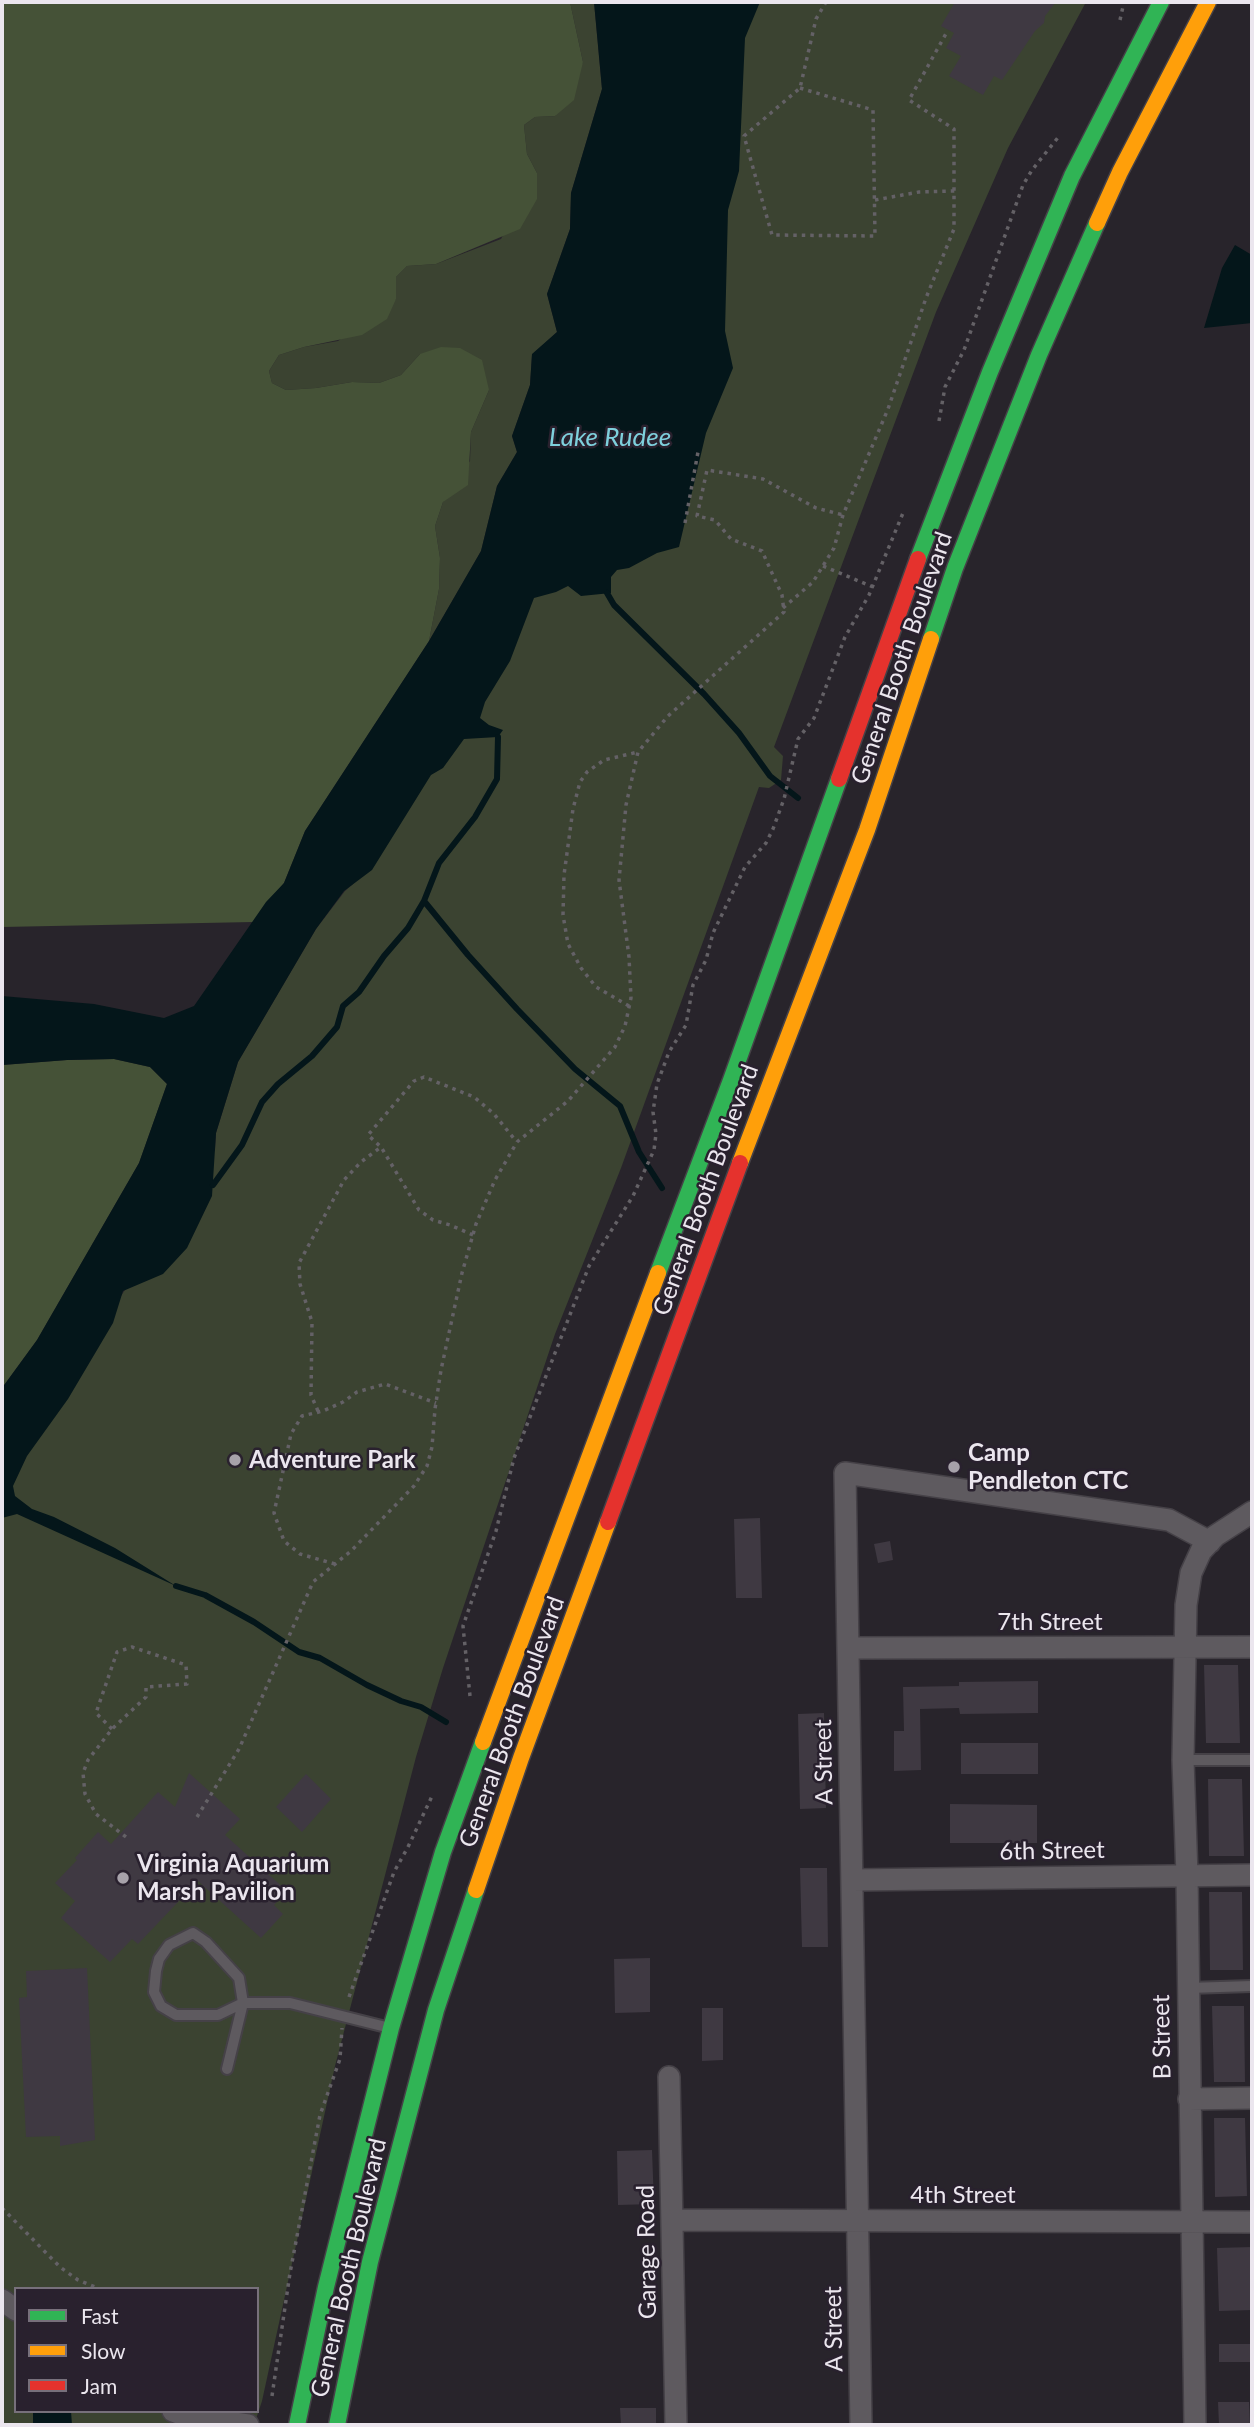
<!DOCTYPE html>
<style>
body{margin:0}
#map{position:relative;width:1254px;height:2427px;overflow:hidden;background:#28242b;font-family:Lato,sans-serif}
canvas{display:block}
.frame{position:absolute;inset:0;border:4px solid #ebe6ee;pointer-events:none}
.legend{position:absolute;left:14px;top:2287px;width:245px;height:126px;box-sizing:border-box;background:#29212e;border:2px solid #77707b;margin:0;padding:9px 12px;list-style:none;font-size:21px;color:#ebe6ee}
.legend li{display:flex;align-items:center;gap:14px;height:35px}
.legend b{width:35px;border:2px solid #77707b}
</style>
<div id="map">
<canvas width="1254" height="2427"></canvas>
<div class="frame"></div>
<ul class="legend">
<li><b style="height:9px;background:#30b455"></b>Fast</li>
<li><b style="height:9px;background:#ff9f0a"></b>Slow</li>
<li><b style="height:9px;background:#e5322d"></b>Jam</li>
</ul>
</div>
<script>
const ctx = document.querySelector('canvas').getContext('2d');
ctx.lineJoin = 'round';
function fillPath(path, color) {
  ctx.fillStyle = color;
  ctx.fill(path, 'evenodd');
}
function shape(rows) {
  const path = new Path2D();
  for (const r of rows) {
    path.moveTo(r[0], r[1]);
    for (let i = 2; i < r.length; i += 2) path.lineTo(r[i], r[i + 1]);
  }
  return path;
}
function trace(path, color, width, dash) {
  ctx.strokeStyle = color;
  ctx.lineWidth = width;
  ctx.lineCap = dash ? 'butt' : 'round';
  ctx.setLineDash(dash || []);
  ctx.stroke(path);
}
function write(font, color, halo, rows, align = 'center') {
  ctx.font = font + ' Lato,sans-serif';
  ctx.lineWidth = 5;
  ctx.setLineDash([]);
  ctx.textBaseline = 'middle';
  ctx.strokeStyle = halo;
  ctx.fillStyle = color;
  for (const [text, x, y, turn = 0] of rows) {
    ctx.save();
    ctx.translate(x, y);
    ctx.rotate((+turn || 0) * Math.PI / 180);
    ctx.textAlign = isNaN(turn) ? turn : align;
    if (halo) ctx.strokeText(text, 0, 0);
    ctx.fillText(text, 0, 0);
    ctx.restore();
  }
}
fillPath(shape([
 [570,2,594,2,602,89,571,193,570,229,547,294,557,332,532,355,530,385,512,436,517,452,497,486,481,551,429,641,439,589,440,558,435,526,443,502,470,461,471,432,489,390,420,354,401,375,379,383,352,382,316,388,286,390,272,383,269,371,279,355,304,347,338,341,396,299,396,277,407,266,436,264,501,239,537,173,527,154,524,125,535,117,555,116,583,62],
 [657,2,1086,2,1008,148,936,312,774,747,783,756,781,780,769,788,759,787,621,1168,555,1334,443,1668,416,1757,335,2066,262,2401,254,2425,2,2425,2,1481,215,1150,216,1133,238,1062,316,929,345,891,353,884,512,549],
 [16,2289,257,2289,257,2411,16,2411]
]), '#3b4331');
fillPath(shape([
 [2,2,570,2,583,62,574,100,555,116,535,117,524,125,527,154,537,173,537,199,520,229,436,264,407,266,396,277,396,299,387,319,362,335,304,347,279,355,269,371,272,383,286,390,316,388,352,382,379,383,401,375,420,354,441,347,460,348,482,360,489,390,471,432,468,485,443,502,435,526,440,558,439,589,429,641,305,831,284,883,253,922,2,927],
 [114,1059,150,1067,167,1084,139,1163,37,1340,2,1388,2,1065,67,1060]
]), '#455237');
fillPath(shape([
 [594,2,760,2,745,38,739,171,728,210,725,331,733,368,706,433,679,547,657,553,629,568,617,570,611,577,611,593,581,596,568,586,556,592,534,598,510,661,485,702,480,718,489,725,503,730,498,737,464,739,443,768,431,775,372,870,344,891,316,929,238,1062,216,1133,212,1196,187,1248,163,1274,123,1291,113,1323,68,1399,27,1456,13,1486,15,1496,32,1509,54,1517,115,1548,176,1586,17,1514,2,1518,2,1388,37,1340,139,1163,167,1084,150,1067,114,1059,67,1060,2,1065,2,996,94,1004,164,1018,194,1006,266,902,284,883,305,831,429,641,481,551,497,486,517,452,512,436,530,385,532,354,557,332,547,294,570,229,571,193,602,89],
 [1235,245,1252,255,1252,323,1204,328,1222,268],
 [33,2411,71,2411,72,2425,33,2425]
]), '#04161a');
trace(shape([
 [607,593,614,605,704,694,739,733,770,776,798,798],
 [498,737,497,779,475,817,439,863,424,901,468,955,517,1009,575,1069,620,1106,639,1152,662,1188],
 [213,1185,242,1145,262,1102,278,1084,312,1056,337,1027,343,1006,359,992,384,956,408,928,424,901],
 [176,1586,205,1595,254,1622,299,1652,320,1658,367,1685,401,1701,421,1707,446,1722]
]), '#04161a', 6);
fillPath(shape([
 [955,2,1056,2,1045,16,1044,23,1035,31,1002,80,994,76,983,95,949,76,961,56,946,48,954,33,941,26],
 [760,1518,762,1598,736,1598,734,1519],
 [890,1541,893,1560,878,1563,874,1544],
 [1204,1665,1238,1665,1240,1743,1206,1743],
 [1038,1681,1038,1713,960,1714,959,1708,920,1709,921,1770,894,1771,894,1731,904,1731,903,1687,959,1686,959,1682],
 [824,1713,826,1808,800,1809,798,1714],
 [961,1743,1038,1743,1038,1774,961,1774],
 [189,1773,240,1819,225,1835,287,1891,274,1905,283,1914,261,1938,198,1881,138,1944,132,1939,110,1962,61,1918,75,1901,55,1883,77,1860,75,1858,98,1832,111,1844,158,1792,175,1807],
 [306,1774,331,1799,302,1832,276,1807],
 [1208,1779,1242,1779,1244,1856,1209,1856],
 [950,1804,1037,1805,1037,1843,950,1843],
 [800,1868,827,1868,828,1947,802,1947],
 [1209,1892,1242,1892,1243,1970,1210,1970],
 [650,1958,650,2012,615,2013,614,1959],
 [87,1968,95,2140,60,2146,60,2136,26,2137,19,1998,27,1997,26,1971],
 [1212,2006,1244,2006,1245,2082,1214,2082],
 [702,2008,723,2008,723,2060,702,2061],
 [1214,2118,1245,2118,1247,2196,1215,2197],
 [652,2150,654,2204,618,2205,617,2151],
 [1252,2247,1252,2310,1219,2311,1217,2248],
 [1219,2344,1252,2344,1252,2362,1219,2362],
 [1218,2402,1249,2402,1250,2425,1219,2425],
 [620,2408,656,2408,656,2425,621,2425]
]), '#3f3942');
const lane = shape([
 [1183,1760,1252,1760],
 [1188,1988,1252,1986],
 [227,2069,243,2003,239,1978,206,1942,193,1933,169,1945,159,1959,156,1971,154,1992,161,2006,176,2015,218,2015,243,2003,290,2003,386,2027]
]);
const street = shape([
 [849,1648,1252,1647],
 [853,1880,1252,1875],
 [669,2077,676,2425],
 [1189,2099,1252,2098],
 [673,2220,1252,2222],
 [2,2300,16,2310],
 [173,2411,186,2416,248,2425],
 [861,2425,845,1473,1169,1520,1210,1542],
 [1195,2425,1187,1876,1183,1760,1186,1605,1191,1573,1201,1551,1215,1536,1252,1512]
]);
const fast = shape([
 [918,559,990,372,1072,176,1161,2],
 [931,639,955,568,1039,355,1097,223],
 [658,1273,731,1080,839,779],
 [297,2425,326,2287,391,2028,443,1852,483,1742],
 [337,2425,370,2262,436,2010,476,1890]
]);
const slow = shape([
 [1097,223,1120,172,1208,2],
 [740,1163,867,830,931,639],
 [483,1742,658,1273],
 [476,1890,521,1758,608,1522]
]);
const jam = shape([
 [839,779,918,559],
 [608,1522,740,1163]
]);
trace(lane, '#454147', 14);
trace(street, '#454147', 24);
trace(fast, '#454147', 19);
trace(slow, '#454147', 19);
trace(jam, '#454147', 19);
trace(shape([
 [1120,20,1124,2],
 [800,88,873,110,875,236,772,235,744,136,800,88,816,19,826,2],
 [875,200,919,192,955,191],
 [939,421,945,387,964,350,1023,185,1032,170,1060,135],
 [685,523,698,452],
 [823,566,873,587],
 [783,608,813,582,834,548,843,515,888,409,926,298,954,229,954,129,909,100,948,30],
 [629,1006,596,987,581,968,568,944,563,915,564,875,573,809,580,782,587,772,604,760,638,752],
 [473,1235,450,1225,433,1220,419,1210,381,1147,368,1135,414,1081,424,1077,474,1097,494,1114,516,1141],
 [318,1411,311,1395,312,1322,300,1284,299,1263,344,1180,361,1162,381,1147],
 [335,1564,300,1554,284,1541,274,1513,291,1434,302,1416,323,1411,343,1402,357,1392,385,1384,436,1403],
 [470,1696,463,1626,496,1531,514,1458,589,1266,633,1196,654,1150,656,1134,653,1112,657,1084,669,1052,686,1025,693,985,706,960,713,933,745,867,766,843,773,829,784,799,798,739,814,718,845,637,869,595,903,513],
 [112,1729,96,1713,117,1652,132,1647,186,1665,187,1684,146,1687,146,1697,112,1729,88,1760,83,1773,85,1794,96,1814,126,1837],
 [197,1817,239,1749,313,1582,351,1551,414,1486,427,1466,432,1447,435,1409,441,1370,462,1273,476,1224,495,1180,517,1142,568,1101,615,1047,625,1026,631,998,629,957,619,880,626,805,638,752,668,716,784,612,782,595,762,551,731,539,715,520,697,516,707,470,763,479,816,508,843,515],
 [349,1997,394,1872,408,1847,433,1794],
 [2,2208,60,2267,78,2280,100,2289],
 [272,2396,290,2273,320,2115,340,2059,342,2028]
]), '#646166', 3.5, [3.5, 5]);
trace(lane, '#5e5a5f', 10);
trace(street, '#5e5a5f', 21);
trace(fast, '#30b455', 16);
trace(slow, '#ff9f0a', 16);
trace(jam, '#e5322d', 16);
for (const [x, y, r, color] of [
 [235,1460,7,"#a7a2aa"],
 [954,1467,7,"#a7a2aa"],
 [123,1878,7,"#a7a2aa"]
]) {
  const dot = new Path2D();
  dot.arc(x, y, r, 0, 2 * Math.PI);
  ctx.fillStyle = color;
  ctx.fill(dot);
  trace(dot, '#29212e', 2.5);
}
write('24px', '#ebe6ee', '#29212e', [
 ["General Booth Boulevard",902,658,-71],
 ["General Booth Boulevard",706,1190,-70],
 ["7th Street",1050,1622],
 ["General Booth Boulevard",512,1722,-70],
 ["A Street",824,1762,-91],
 ["6th Street",1052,1851,-1],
 ["B Street",1162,2037,-91],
 ["4th Street",963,2195],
 ["Garage Road",647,2252,-91],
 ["General Booth Boulevard",349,2268,-77],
 ["A Street",834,2329,-91]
]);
write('bold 24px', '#ebe6ee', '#29212e', [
 ["Camp",968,1453],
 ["Pendleton CTC",968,1481],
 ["Adventure Park",249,1460],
 ["Virginia Aquarium",137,1864],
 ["Marsh Pavilion",137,1892]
], 'left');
write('italic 26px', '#7ed0dc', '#29212e', [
 ["Lake Rudee",610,438]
]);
</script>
